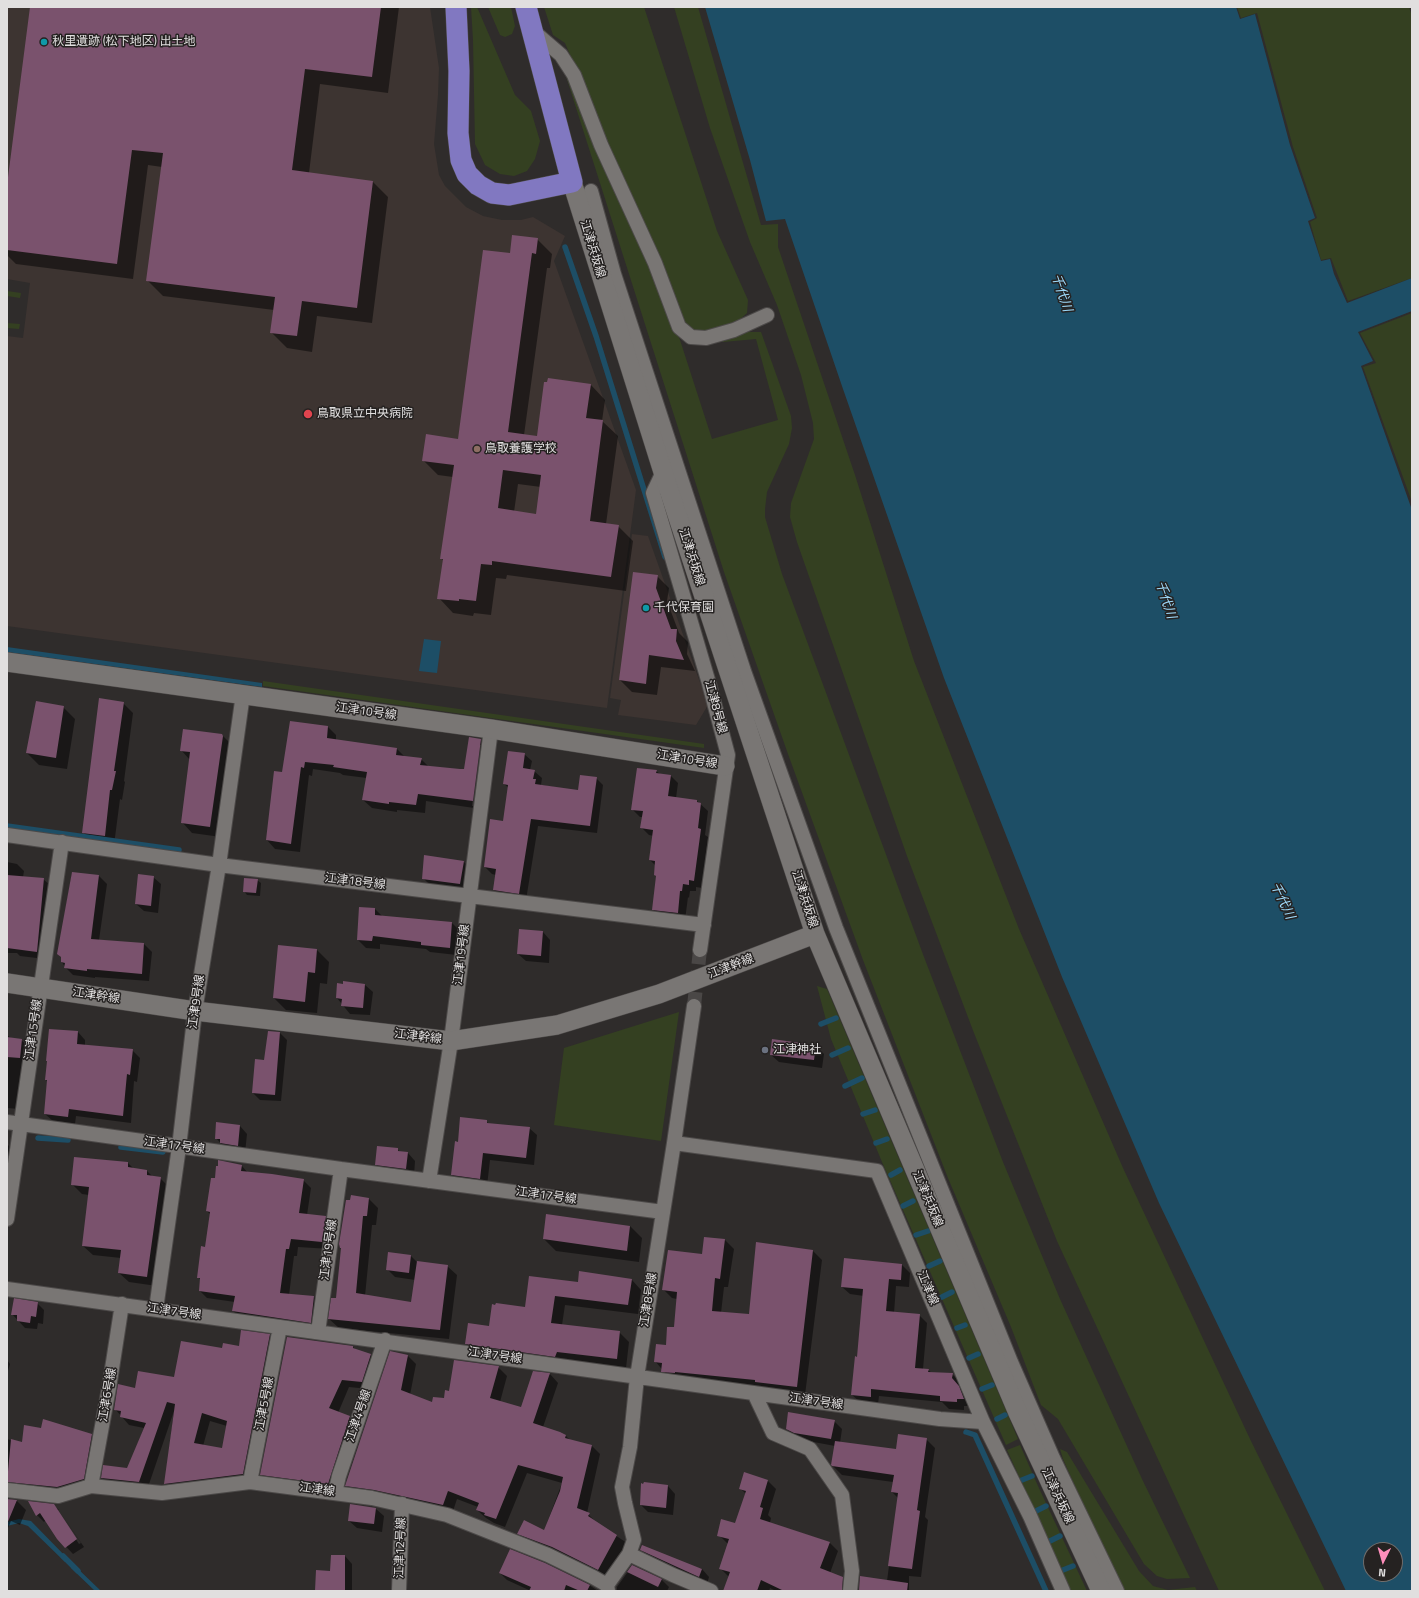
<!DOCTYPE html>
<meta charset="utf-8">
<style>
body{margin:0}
#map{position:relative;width:1419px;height:1598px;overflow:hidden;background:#2f2c2b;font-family:"Titillium Web",sans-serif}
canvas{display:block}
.frame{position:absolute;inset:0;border:8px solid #e1dfdf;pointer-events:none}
.north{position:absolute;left:1363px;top:1542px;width:40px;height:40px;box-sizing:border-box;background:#252221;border:1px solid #706e6d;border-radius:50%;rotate:185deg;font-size:11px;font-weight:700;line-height:16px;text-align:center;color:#e1dfdf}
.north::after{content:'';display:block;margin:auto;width:14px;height:18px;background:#fe8ebb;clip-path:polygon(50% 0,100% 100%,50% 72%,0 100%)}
</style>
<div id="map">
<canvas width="1419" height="1598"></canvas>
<div class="frame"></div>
<div class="north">N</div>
</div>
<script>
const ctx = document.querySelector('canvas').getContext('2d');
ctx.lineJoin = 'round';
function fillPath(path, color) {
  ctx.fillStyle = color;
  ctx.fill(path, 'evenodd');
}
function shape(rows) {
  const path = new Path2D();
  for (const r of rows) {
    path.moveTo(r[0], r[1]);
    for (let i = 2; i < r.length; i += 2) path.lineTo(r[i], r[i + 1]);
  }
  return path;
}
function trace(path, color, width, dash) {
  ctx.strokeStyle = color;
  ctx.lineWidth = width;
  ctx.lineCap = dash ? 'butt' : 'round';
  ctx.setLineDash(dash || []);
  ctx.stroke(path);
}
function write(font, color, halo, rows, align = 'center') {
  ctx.font = font + ' "Titillium Web","Noto Sans JP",sans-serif';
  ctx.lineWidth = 3;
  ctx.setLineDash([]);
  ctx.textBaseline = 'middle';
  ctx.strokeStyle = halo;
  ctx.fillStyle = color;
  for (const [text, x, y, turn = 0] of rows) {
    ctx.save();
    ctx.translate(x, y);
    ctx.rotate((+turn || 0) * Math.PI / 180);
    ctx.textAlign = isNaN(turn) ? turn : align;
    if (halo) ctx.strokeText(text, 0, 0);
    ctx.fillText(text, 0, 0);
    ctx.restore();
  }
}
fillPath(shape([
 [7,7,430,7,439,68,438,95,434,144,439,175,445,186,466,207,483,216,502,220,521,220,533,217,565,236,554,261,636,490,607,708,7,626,7,336,23,338,30,283,7,279],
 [632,534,648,536,708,705,696,725,618,715,621,700,610,698]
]), '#3d3431');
fillPath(shape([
 [471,7,477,7,515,95,531,111,540,141,535,159,527,171,514,176,500,174,485,165,475,144,473,40],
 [488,7,511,7,515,26,512,34,505,37,500,35],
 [544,7,644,7,717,231,748,300,747,313,735,324,704,334,686,327,565,43,553,35],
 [674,7,698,7,761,225,778,224,778,247,855,475,914,661,1019,929,1123,1168,1250,1439,1325,1591,1219,1591,1057,1241,974,1033,907,856,797,542,790,517,791,503,814,439,813,423,801,375,777,305,750,242,710,128],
 [1237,7,1409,7,1412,16,1412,278,1348,301,1331,258,1321,260,1310,222,1317,218,1293,147,1257,13,1241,18],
 [563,67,630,217,680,340,712,439,778,420,756,339,723,342,721,339,743,332,761,332,791,416,792,428,789,444,767,492,765,509,765,517,782,574,924,957,1003,1162,1060,1299,1142,1479,1190,1578,1167,1579,1157,1576,1144,1564,1058,1419,1041,1405,1011,1327,948,1178,863,960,788,754,724,572],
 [7,291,21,293,20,298,7,296],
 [1412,313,1412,502,1363,367,1376,363,1360,333],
 [7,323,20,324,19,329,7,328],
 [263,681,704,744,704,748,263,686],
 [817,986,827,989,1018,1439,1006,1445,882,1162,831,1039],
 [679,1012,661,1141,554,1125,564,1048],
 [1020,1445,1038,1486,1087,1591,1071,1591,1007,1450],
 [1060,1449,1067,1452,1139,1571,1153,1586,1168,1590,1195,1587,1197,1591,1123,1591,1095,1531,1063,1459]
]), '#344021');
fillPath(shape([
 [705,7,1236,7,1240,19,1255,14,1290,145,1315,218,1308,221,1321,261,1330,259,1334,274,1347,303,1412,278,1412,311,1358,332,1373,361,1361,366,1412,510,1412,1591,1346,1591,1159,1203,1062,977,944,678,843,389,785,219,766,221,750,160],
 [1371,1550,1395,1550,1395,1574,1371,1574],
 [424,639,441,641,437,673,419,671],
 [7,647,262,683,262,687,7,652],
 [19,1519,31,1521,69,1560,65,1562,28,1526,19,1523,7,1526,7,1522],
 [74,1565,101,1591,95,1591,71,1568]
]), '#1d4e66');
fillPath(shape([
 [31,7,399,7,388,93,320,84,309,173,373,182,388,197,372,323,317,316,312,352,287,348,271,332,274,310,163,296,147,280,162,167,148,165,133,279,16,264,7,255,7,193],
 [537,239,552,254,550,268,547,268,524,435,538,437,591,385,605,400,602,421,618,436,606,524,618,526,633,541,626,591,507,575,506,579,496,578,491,615,474,613,473,616,453,613,439,598,444,561,441,558,453,477,438,475,423,460,459,440,511,254],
 [518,484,541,487,537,515,514,512],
 [657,576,669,588,667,601,679,633,688,642,687,654,695,671,661,667,657,695,632,692,620,680],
 [123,703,133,713,124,781,125,782,122,800,120,799,114,845,93,842,83,832],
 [63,707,75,719,67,769,39,765,27,753],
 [328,727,336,735,336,740,397,749,405,757,421,759,429,767,465,770,481,740,489,748,481,809,426,801,425,813,397,810,397,812,372,808,363,800,367,778,343,775,340,773,313,769,312,776,309,775,300,852,275,849,267,840,275,772,283,773],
 [479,745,481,745,474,806,472,806],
 [222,735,233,746,221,837,192,833,182,822,190,760,181,750],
 [524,754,532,761,530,770,534,771,542,778,541,785,578,791,596,778,603,785,597,833,538,826,526,900,501,897,494,890,496,875,492,874,485,867,504,822,509,788,504,784],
 [656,771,660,774,671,776,678,783,676,798,697,801,708,811,705,835,708,837,702,888,696,887,696,891,690,891,689,898,688,897,685,920,660,917,653,910,657,878,655,875,655,865,650,860,654,836,649,835,642,828,643,817,640,817,633,810],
 [425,856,464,862,472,870,468,892,431,886,423,878],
 [7,862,17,864,24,871,23,877,43,879,51,886,45,959,20,956,17,953,7,953],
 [72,873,99,876,107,884,99,940,144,944,152,952,149,981,95,977,95,978,73,975,65,967,62,962,62,958,58,954],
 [153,877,161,884,158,913,144,911,136,904],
 [257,880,261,883,260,896,247,895,244,891],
 [375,909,383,917,452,923,460,931,457,955,430,952,426,949,380,944,380,949,366,948,358,940],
 [543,932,550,940,549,963,526,961,518,954],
 [317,950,329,962,327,984,320,983,317,1013,286,1010,274,998],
 [365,985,373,992,370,1015,350,1014,337,998],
 [78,1032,85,1040,85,1046,132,1050,140,1058,137,1082,134,1081,131,1123,76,1116,75,1124,53,1121,45,1114,48,1082,46,1080],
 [268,1032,280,1033,287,1040,281,1101,260,1100,253,1093,265,1061],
 [7,1035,12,1039,21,1040,29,1047,20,1109,7,1108],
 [816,1046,824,1054,822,1068,779,1062,771,1055],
 [486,1121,489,1124,529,1128,537,1135,534,1165,490,1160,487,1186,460,1182,452,1175,459,1143],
 [240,1126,247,1134,245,1153,223,1146,216,1138],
 [7,1144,11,1148,7,1190],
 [397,1149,401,1153,408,1153,415,1161,414,1176,384,1172,376,1165],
 [128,1163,134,1169,147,1171,153,1177,160,1178,170,1188,157,1286,129,1282,119,1273,121,1258,93,1255,83,1246,89,1195,82,1194,72,1184],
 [242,1166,248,1173,303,1180,311,1188,307,1215,325,1217,333,1225,330,1249,298,1247,297,1256,294,1256,289,1295,314,1297,322,1305,318,1330,241,1319,233,1311,235,1302,207,1298,200,1291,201,1280,198,1277,206,1248,210,1214,207,1211,215,1179],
 [368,1198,378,1208,376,1225,372,1225,365,1296,412,1304,415,1280,395,1277,387,1269,411,1256,417,1262,447,1266,457,1275,449,1339,339,1328,329,1319,337,1299,342,1249,340,1248],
 [630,1226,642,1238,639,1262,556,1251,544,1239],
 [725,1240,734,1249,728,1287,724,1287,721,1313,750,1315,813,1251,822,1260,805,1395,671,1380,655,1361,667,1346,675,1328,677,1299,672,1298,663,1289,703,1255],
 [845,1259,902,1265,910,1273,909,1287,896,1286,894,1313,919,1315,927,1323,923,1369,928,1370,932,1373,952,1374,960,1382,959,1387,966,1395,971,1406,964,1406,964,1410,949,1409,942,1402,879,1396,878,1404,860,1402,852,1395,858,1358,864,1296,850,1294,842,1287],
 [632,1280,641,1290,638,1314,565,1305,562,1325,619,1332,629,1342,626,1368,566,1361,476,1354,466,1344,490,1327,579,1283],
 [37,1303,44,1310,43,1324,38,1323,37,1329,25,1328,12,1314],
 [269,1335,278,1343,251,1482,173,1492,165,1484,174,1411,147,1490,110,1486,102,1478,127,1470,144,1428,129,1425,115,1409,136,1389,175,1378,222,1349,240,1347],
 [210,1421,227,1426,223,1450,203,1446],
 [353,1347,356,1350,371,1355,378,1362,369,1389,349,1387,338,1413,350,1417,357,1424,336,1490,268,1482,261,1474],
 [408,1356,416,1364,410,1395,432,1403,445,1399,450,1392,498,1367,507,1376,500,1402,522,1409,550,1374,558,1383,543,1427,566,1436,571,1441,592,1446,600,1454,587,1513,598,1524,624,1541,633,1550,614,1582,527,1542,519,1534,544,1531,562,1483,527,1473,505,1527,494,1523,486,1518,477,1510,478,1507,457,1499,452,1514,355,1494,347,1486],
 [7,1360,10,1364,7,1374],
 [834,1421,842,1429,840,1443,897,1450,926,1439,935,1448,925,1517,928,1520,921,1577,909,1576,909,1591,860,1591,887,1581,898,1498,892,1492,893,1482,842,1475,833,1466,835,1446,803,1440,795,1437,787,1429],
 [91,1435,101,1444,92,1488,12,1491,7,1499,7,1439,23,1444],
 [768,1481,776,1489,768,1515,771,1518,770,1523,829,1542,838,1551,830,1573,842,1578,851,1586,851,1591,776,1591,770,1588,769,1591,724,1591,729,1577,721,1569,728,1544,719,1535,736,1524,746,1494,740,1488],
 [668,1486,675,1494,673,1515,648,1512,641,1505],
 [7,1499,17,1501,26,1510,20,1525,11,1521,8,1528,7,1528],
 [29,1502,53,1505,59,1510,57,1510,79,1544,81,1543,60,1512,84,1547,73,1554,58,1538,46,1520,44,1522,37,1515],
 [376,1509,384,1516,382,1532,357,1528,349,1521],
 [641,1550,702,1569,709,1577,707,1584,649,1557],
 [345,1556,352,1564,352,1591,316,1591],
 [632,1566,662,1580,669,1587,667,1591,617,1591,617,1587],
 [500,1573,589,1585,598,1591,531,1591,507,1580]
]), '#0007');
trace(shape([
 [565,247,596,336,665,557],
 [7,826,179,850],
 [821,1024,836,1018],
 [832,1055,848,1048],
 [845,1086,862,1078],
 [863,1114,875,1110],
 [38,1138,68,1140],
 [876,1143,887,1139],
 [121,1147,163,1152],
 [891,1175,900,1170],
 [903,1206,913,1201],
 [916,1235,928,1231],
 [929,1266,940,1261],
 [942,1297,952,1292],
 [957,1328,965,1325],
 [969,1358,978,1354],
 [982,1389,992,1385],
 [997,1419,1005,1415],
 [966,1432,975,1435,1046,1591],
 [1022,1480,1032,1476],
 [1036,1511,1046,1506],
 [1050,1541,1060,1536],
 [63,1556,78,1571],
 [1063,1570,1073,1566]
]), '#1d4e66', 5.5);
fillPath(shape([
 [30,7,381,7,372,77,305,69,292,170,373,181,357,308,302,301,297,336,270,333,275,297,146,281,163,153,132,150,117,264,7,250,7,185],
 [512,235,538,238,536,254,532,253,508,432,537,436,544,382,547,382,548,378,591,384,586,418,603,420,590,521,619,525,611,577,492,561,492,565,481,564,476,601,459,599,459,601,437,599,443,559,440,559,454,465,422,461,426,434,458,439,483,250,510,253],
 [503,470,541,475,536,514,498,508],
 [633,572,658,575,656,588,671,629,677,629,676,641,684,660,649,655,646,684,619,680],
 [99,698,124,702,114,771,116,771,112,790,110,790,105,836,82,833],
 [36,701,64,706,56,758,26,753],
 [290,721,328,726,327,738,397,748,396,755,422,758,420,765,460,769,464,769,469,737,481,739,473,801,418,794,416,805,389,802,389,804,362,800,367,772,333,767,334,765,305,762,304,768,301,767,291,844,266,840,274,771,282,772],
 [183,729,222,734,223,736,210,827,181,823,190,752,180,751],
 [508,751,525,753,523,768,535,770,533,779,536,779,535,784,578,790,580,775,597,777,590,826,531,819,519,894,493,890,496,869,484,867,490,819,503,821,508,785,503,784],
 [637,768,657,770,656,773,671,775,668,796,697,800,697,802,701,803,698,828,701,829,694,881,689,880,689,885,683,884,682,891,680,891,678,913,652,910,656,876,654,875,655,861,649,860,653,830,640,828,643,811,631,810],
 [424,855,464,861,460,884,422,879],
 [72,872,99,875,91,939,144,943,142,974,87,969,87,971,64,968,65,963,61,962,61,957,57,954],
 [138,874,154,876,151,906,135,904],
 [7,875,44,878,37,952,7,948],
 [244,878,258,879,256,893,243,892],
 [359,907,375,908,375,915,452,922,450,948,421,945,421,942,373,936,372,941,357,940],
 [519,929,543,931,541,956,517,954],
 [278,945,317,949,315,973,308,972,305,1002,273,998],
 [343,981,365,984,363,1008,341,1006,342,999,336,998,337,983,343,984],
 [49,1029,78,1031,77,1044,133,1049,130,1075,127,1074,123,1116,69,1109,68,1117,44,1114,47,1080,45,1080,47,1061,46,1061],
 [268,1031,280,1032,275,1095,252,1093,255,1059,264,1060],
 [7,1037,22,1039,20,1058,7,1057],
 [772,1039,816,1045,814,1060,770,1055],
 [460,1117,487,1120,487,1123,530,1127,526,1158,483,1153,480,1179,451,1175,455,1141,458,1142],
 [216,1122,240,1125,238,1146,220,1143,220,1139,215,1139],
 [377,1146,398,1148,398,1151,408,1152,406,1169,375,1165],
 [74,1157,128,1162,128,1167,147,1170,147,1175,161,1177,147,1277,118,1273,121,1250,82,1246,89,1187,71,1185],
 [218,1160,242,1165,241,1171,272,1174,304,1179,299,1213,326,1216,322,1242,291,1239,289,1249,286,1249,280,1293,314,1296,311,1323,232,1311,235,1296,199,1291,200,1278,197,1278,201,1246,205,1247,210,1212,206,1211,211,1178,215,1178,216,1166,218,1166],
 [351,1195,369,1198,367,1216,363,1216,356,1293,411,1302,417,1261,448,1265,440,1330,328,1319,331,1298,336,1298,341,1248,340,1248,339,1244,346,1200,350,1200],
 [546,1214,630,1226,627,1251,543,1239],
 [704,1237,725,1239,720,1279,715,1278,712,1311,749,1314,756,1242,813,1250,797,1387,755,1382,755,1380,675,1372,675,1373,661,1372,662,1363,654,1362,656,1344,666,1345,667,1327,674,1327,677,1292,662,1290,668,1250,702,1254],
 [388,1252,411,1255,409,1273,386,1270],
 [844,1258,902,1264,901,1280,889,1279,886,1311,920,1314,915,1368,929,1369,928,1372,953,1373,952,1378,959,1386,964,1399,957,1399,957,1402,940,1401,940,1396,871,1389,871,1397,851,1395,855,1356,857,1357,863,1289,841,1287],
 [579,1271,632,1279,628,1305,555,1296,551,1323,620,1331,617,1359,557,1352,555,1357,465,1344,468,1323,489,1326,492,1304,495,1305,496,1303,525,1307,529,1276,578,1282],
 [14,1298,38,1302,36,1317,31,1316,30,1323,17,1321,17,1315,11,1315],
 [241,1330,270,1334,243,1474,164,1484,175,1404,167,1402,139,1482,101,1478,103,1465,127,1468,146,1423,120,1417,121,1411,114,1410,118,1384,135,1388,138,1371,174,1377,181,1341,222,1348,223,1343,239,1346],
 [202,1413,227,1421,222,1448,194,1443],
 [287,1337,353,1346,353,1348,371,1354,362,1382,342,1380,329,1408,350,1416,328,1484,260,1475],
 [390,1351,408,1355,401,1390,432,1402,433,1397,444,1398,445,1390,449,1391,454,1360,499,1366,490,1398,521,1407,533,1371,550,1373,533,1423,560,1432,566,1435,565,1438,592,1445,577,1508,590,1513,588,1516,617,1535,598,1570,552,1547,517,1534,524,1520,544,1530,560,1491,563,1477,518,1465,496,1519,484,1515,485,1513,476,1510,479,1503,448,1491,443,1505,374,1490,345,1486],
 [788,1412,835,1420,831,1439,794,1433,786,1429],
 [43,1419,92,1434,84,1479,57,1487,7,1482,11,1439,22,1442,24,1425,41,1428],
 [898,1434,927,1438,917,1510,920,1511,912,1569,888,1566,898,1493,891,1492,894,1475,832,1466,831,1465,835,1441,896,1449],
 [744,1472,768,1480,760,1507,763,1508,760,1519,830,1542,820,1568,843,1577,842,1591,784,1591,761,1580,757,1591,723,1591,730,1572,719,1569,729,1539,717,1536,721,1519,735,1523,746,1491,739,1489],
 [644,1482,668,1485,666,1508,640,1505,641,1483,643,1484],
 [7,1499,17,1500,7,1524],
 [28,1501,54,1504,77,1539,65,1548,57,1539,40,1513,36,1516],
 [350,1504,376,1508,374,1524,348,1521],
 [642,1545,702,1569,699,1577,640,1550],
 [510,1549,545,1563,590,1585,587,1591,580,1591,566,1585,564,1591,529,1591,531,1587,499,1573],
 [331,1555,345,1555,345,1591,315,1591,316,1570,330,1571],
 [632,1565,662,1579,658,1587,627,1572],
 [860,1576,908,1583,907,1591,859,1591]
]), '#7a526d');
trace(shape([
 [694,1006,700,950]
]), '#4a4746', 14, [14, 7]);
const street = shape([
 [532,30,561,55,574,75,601,145,655,263,679,327,691,337,706,338,734,330,767,315],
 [591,191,614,274,744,671,836,928,1011,1362,1053,1458,1117,1591],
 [663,472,653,493,708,680,728,755,700,950],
 [7,835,219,865,704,925],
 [7,1122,341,1169,663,1212],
 [674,1143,877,1171,983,1422,1030,1516,1063,1591],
 [429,1181,451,1041,491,729],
 [7,1219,62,842],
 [7,1289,940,1419,983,1422],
 [156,1309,179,1147,195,1011,219,865,243,694],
 [318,1332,341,1169],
 [754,1393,773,1433,810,1449,842,1495,852,1571,850,1591],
 [250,1482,280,1327],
 [91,1486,109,1388,122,1304],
 [7,1490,58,1496,91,1486,162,1493,250,1482,372,1498,447,1515,548,1555,593,1577,607,1585,608,1591],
 [335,1493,339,1476,385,1340],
 [629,1554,673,1575,711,1591],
 [607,1585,629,1554,634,1540,625,1503,622,1487,630,1447,637,1377,674,1143,694,1006],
 [399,1591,402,1504]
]);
const secondary = shape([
 [572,182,663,472,815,934,1018,1413,1101,1591],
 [7,662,491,729,725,766],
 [7,983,195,1011,451,1041,557,1025,659,994,815,934]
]);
const primary = shape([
 [456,7,459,71,458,133,461,160,467,174,478,185,492,193,509,195,572,182,526,7]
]);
trace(street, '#4c4948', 16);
trace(secondary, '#4c4948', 20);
trace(primary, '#4c4948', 22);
trace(street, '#797674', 14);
trace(secondary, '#797674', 19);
trace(primary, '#8178c1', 21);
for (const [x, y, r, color] of [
 [44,42,4,"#0f9aa8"],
 [308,414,5,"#e0444e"],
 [477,449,4,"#8d6e63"],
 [646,608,4,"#0f9aa8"],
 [765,1050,4,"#6b7280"]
]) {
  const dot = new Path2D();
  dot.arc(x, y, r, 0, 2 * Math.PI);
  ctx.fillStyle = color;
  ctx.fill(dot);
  trace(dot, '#252221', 1.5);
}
write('12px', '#e1dfdf', '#252221', [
 ["秋里遺跡 (松下地区) 出土地",52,42],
 ["鳥取県立中央病院",317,414],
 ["鳥取養護学校",485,449],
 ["千代保育園",654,608],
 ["江津神社",773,1050]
], 'left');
write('12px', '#e1dfdf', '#252221', [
 ["江津浜坂線",592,249,73],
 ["江津浜坂線",691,557,72],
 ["江津8号線",715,707,75],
 ["江津10号線",366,712,8],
 ["江津10号線",687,760,9],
 ["江津18号線",355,882,7],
 ["江津浜坂線",804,899,72],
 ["江津19号線",462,955,-83],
 ["江津幹線",731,967,-21],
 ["江津幹線",96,996,9],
 ["江津9号線",197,1002,-82],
 ["江津15号線",34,1030,-82],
 ["江津幹線",418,1037,7],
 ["江津17号線",174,1146,8],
 ["江津17号線",546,1196,8],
 ["江津浜坂線",927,1199,67],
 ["江津19号線",329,1250,-82],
 ["江津線",927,1288,67],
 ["江津8号線",649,1300,-81],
 ["江津7号線",174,1312,8],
 ["江津7号線",495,1356,8],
 ["江津6号線",108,1395,-80],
 ["江津7号線",816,1402,8],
 ["江津5号線",265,1404,-79],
 ["江津4号線",359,1416,-71],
 ["江津線",317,1490,8],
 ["江津浜坂線",1057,1496,65],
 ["江津12号線",401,1548,-88]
]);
write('italic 13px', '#9dd9f9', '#252221', [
 ["千代川",1061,293,71],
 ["千代川",1165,600,71],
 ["千代川",1282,901,65]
]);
</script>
